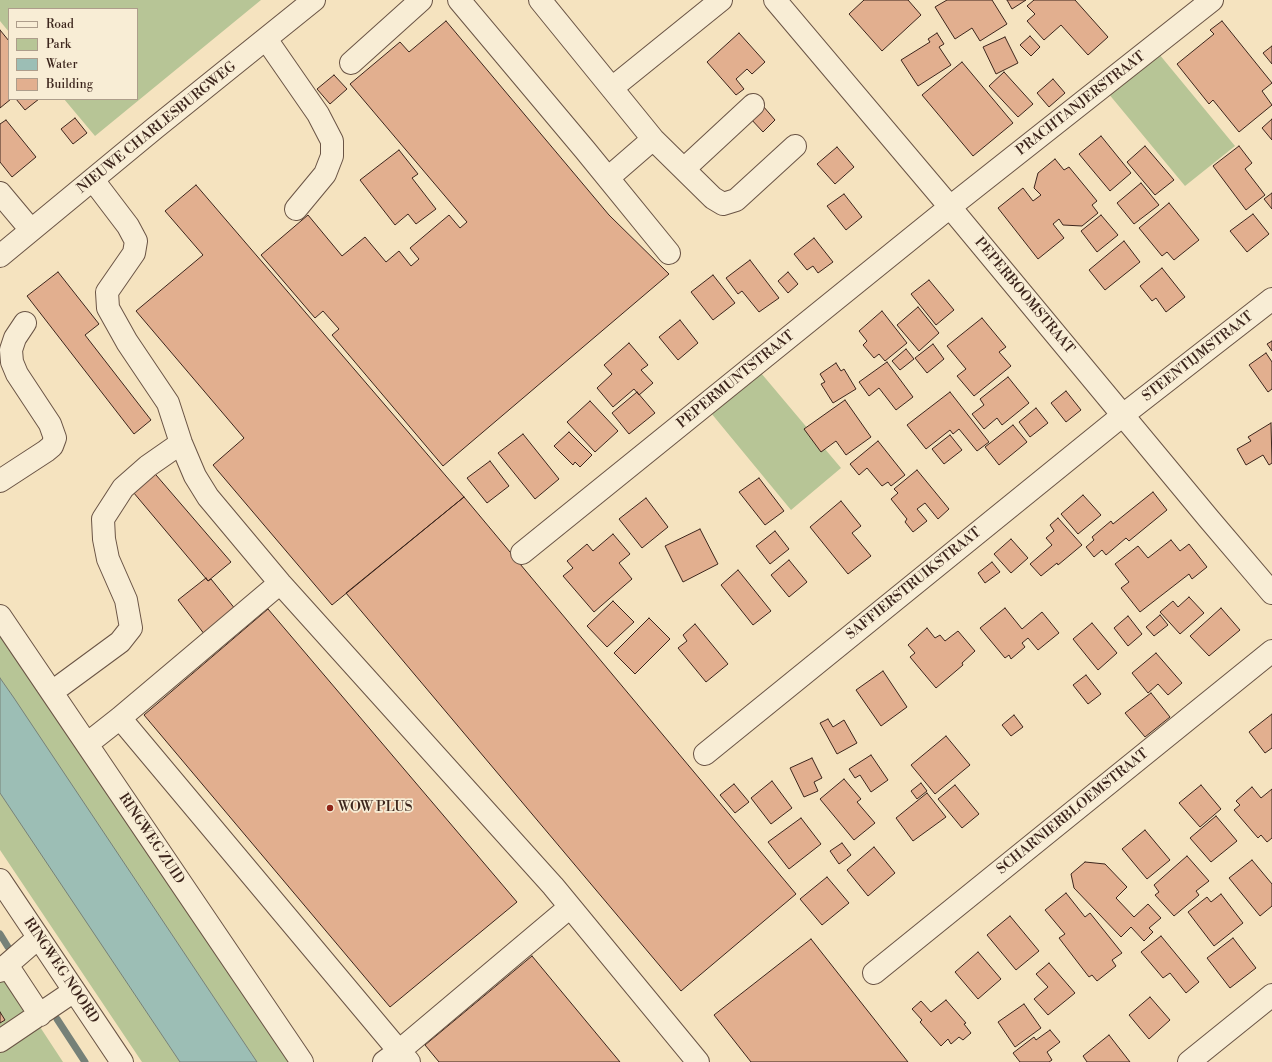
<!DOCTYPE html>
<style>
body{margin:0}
#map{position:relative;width:1272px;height:1062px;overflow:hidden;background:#f5e3bf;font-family:"Libre Bodoni",serif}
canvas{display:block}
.legend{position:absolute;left:8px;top:8px;width:130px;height:92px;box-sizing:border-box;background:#f8edd5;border:1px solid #ad9d8b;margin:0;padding:5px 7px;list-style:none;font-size:12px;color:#3c251c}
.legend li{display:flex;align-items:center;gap:8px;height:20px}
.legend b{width:20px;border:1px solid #ad9d8b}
</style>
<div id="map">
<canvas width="1272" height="1062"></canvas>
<ul class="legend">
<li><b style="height:5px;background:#f8edd5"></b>Road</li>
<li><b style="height:11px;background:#b7c596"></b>Park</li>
<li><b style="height:11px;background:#9cbeb5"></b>Water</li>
<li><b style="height:11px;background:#e2af8f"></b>Building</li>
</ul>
</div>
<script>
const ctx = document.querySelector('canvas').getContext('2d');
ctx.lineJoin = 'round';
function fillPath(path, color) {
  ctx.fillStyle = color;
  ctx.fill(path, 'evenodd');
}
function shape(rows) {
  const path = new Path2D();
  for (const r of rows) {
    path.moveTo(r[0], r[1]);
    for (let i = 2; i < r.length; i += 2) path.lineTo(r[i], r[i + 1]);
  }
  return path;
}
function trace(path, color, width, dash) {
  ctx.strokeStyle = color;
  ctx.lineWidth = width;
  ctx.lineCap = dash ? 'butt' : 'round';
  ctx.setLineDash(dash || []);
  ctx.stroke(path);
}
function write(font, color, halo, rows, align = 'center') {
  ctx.font = font + ' "Libre Bodoni",serif';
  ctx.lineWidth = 3.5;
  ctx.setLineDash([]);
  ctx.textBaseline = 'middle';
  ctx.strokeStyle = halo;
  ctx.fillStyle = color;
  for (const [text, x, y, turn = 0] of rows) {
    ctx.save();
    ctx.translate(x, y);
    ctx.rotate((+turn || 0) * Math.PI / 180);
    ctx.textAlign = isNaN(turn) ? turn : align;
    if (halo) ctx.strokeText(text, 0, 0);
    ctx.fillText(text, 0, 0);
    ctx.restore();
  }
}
fillPath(shape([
 [0,0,261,0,95,136,64,99,137,99,137,9,9,9,9,32,0,21],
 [1159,54,1235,146,1185,186,1108,93],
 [761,373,841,468,791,510,711,413],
 [0,630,292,1062,257,1062,0,678],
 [0,793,69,895,180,1062,142,1062,0,850],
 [0,966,63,1062,0,1062]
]), '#b7c596');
const water = shape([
 [0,678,14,698,257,1062,180,1062,0,793,0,678]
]);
fillPath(water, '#9cbeb5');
trace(water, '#768178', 1);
trace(shape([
 [0,934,8,947],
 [57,1019,85,1062]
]), '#768178', 7);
const building = shape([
 [864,0,908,0,921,15,882,51,849,14,864,0],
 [947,0,992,0,1007,24,980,41,972,28,955,39,935,7,947,0],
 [1007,0,1026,0,1012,9,1007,0],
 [1034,0,1075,0,1108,37,1088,55,1061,25,1044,40,1027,21,1035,14,1027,6,1034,0],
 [446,21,609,215,669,274,443,466,332,335,339,329,323,311,315,318,261,255,308,215,342,256,365,237,386,262,399,251,411,266,419,259,410,248,449,215,460,228,467,222,350,84,400,42,409,52,446,21],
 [1222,21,1272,83,1262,91,1272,105,1239,132,1213,100,1209,104,1177,64,1214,34,1210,30,1222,21],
 [0,30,9,41,9,99,11,99,0,108,0,30],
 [739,33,765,62,752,74,747,69,736,79,744,89,736,95,707,62,739,33],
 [937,33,944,44,939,47,951,65,918,86,901,60,930,42,928,39,937,33],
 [1030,36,1040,47,1031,56,1020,45,1030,36],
 [1005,37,1018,63,996,74,983,47,1005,37],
 [1272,46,1272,64,1263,53,1272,46],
 [962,62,1013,123,973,156,922,95,962,62],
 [1004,72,1033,104,1018,117,989,86,1004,72],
 [334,75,347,89,330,104,317,89,334,75],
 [1053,79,1065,93,1049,107,1037,93,1053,79],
 [16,99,39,99,25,110,16,99],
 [763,106,775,120,763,132,750,118,763,106],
 [75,118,87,133,73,144,61,129,75,118],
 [1272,119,1272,140,1262,128,1272,119],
 [6,120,36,157,12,177,0,162,0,124,6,120],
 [1101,136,1131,173,1110,191,1079,154,1101,136],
 [1145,146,1174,180,1155,195,1127,162,1145,146],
 [1239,146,1252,163,1245,169,1265,195,1246,210,1213,166,1239,146],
 [837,147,854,167,835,184,817,164,837,147],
 [399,150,418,174,412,178,436,209,416,224,408,214,395,225,360,180,399,150],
 [1055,159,1064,170,1069,167,1097,201,1092,205,1098,213,1082,226,1063,225,1059,219,1053,224,1064,238,1038,259,998,208,1023,188,1033,201,1041,195,1034,188,1038,173,1055,159],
 [1141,183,1159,205,1134,224,1117,203,1141,183],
 [196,185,464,497,332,605,213,465,244,438,136,311,203,255,165,211,196,185],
 [1272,193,1272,209,1264,199,1272,193],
 [844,194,862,217,846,230,827,206,844,194],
 [1169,203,1199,240,1174,260,1167,252,1162,256,1139,228,1169,203],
 [1253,214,1269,234,1247,252,1230,231,1253,214],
 [1101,215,1118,235,1097,252,1081,231,1101,215],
 [814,238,833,262,818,273,813,266,807,270,794,254,814,238],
 [1124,241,1140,262,1105,290,1089,270,1124,241],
 [750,260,779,298,759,312,742,291,738,294,726,278,750,260],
 [1162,268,1185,297,1166,312,1156,298,1152,301,1140,286,1162,268],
 [58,272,99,324,85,335,151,420,134,434,27,296,58,272],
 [788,272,798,284,788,293,778,281,788,272],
 [713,275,735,303,713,320,691,292,713,275],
 [929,280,954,310,936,325,911,294,929,280],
 [918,307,939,333,919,351,897,325,918,307],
 [882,311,907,343,885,361,879,354,874,358,863,345,867,341,859,331,882,311],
 [982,318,1006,347,999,352,1011,366,974,396,957,376,966,369,947,346,982,318],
 [680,320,698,343,678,360,659,337,680,320],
 [1272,341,1272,351,1267,344,1272,341],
 [629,343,648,365,641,370,653,383,639,395,634,389,613,407,597,388,612,374,604,365,629,343],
 [933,344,944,359,927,373,915,358,933,344],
 [906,349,914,359,900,370,892,361,906,349],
 [1266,353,1272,362,1272,389,1268,392,1249,365,1266,353],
 [887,362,913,397,896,410,879,388,869,396,859,382,887,362],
 [836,363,841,371,844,369,856,389,833,403,821,384,825,382,820,374,836,363],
 [1008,377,1029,403,1002,425,997,418,984,429,972,414,984,405,980,399,1008,377],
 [1066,391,1081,410,1066,422,1051,403,1066,391],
 [637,392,655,413,629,434,612,413,637,392],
 [950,392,989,442,977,451,959,429,953,434,950,430,926,449,907,425,950,392],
 [845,400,871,437,846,455,836,441,821,452,804,429,845,400],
 [590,401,618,431,595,452,567,422,590,401],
 [1036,408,1048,423,1030,437,1019,422,1036,408],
 [1271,423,1272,463,1269,465,1263,455,1246,465,1237,449,1251,441,1248,437,1271,423],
 [1013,425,1027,442,999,465,985,447,1013,425],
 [569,432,592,455,580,467,575,462,573,465,554,446,569,432],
 [523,434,559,479,535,499,498,453,523,434],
 [950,435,962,450,944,464,932,449,950,435],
 [878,441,905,475,891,486,888,482,882,486,867,468,859,475,850,464,878,441],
 [490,461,509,486,487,503,467,478,490,461],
 [150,468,231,562,208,581,128,486,150,468],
 [917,470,949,509,938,519,925,503,917,509,927,521,913,532,905,522,907,519,891,499,898,493,894,489,917,470],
 [759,478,784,511,765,525,739,492,759,478],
 [1153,492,1167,510,1129,541,1126,538,1106,555,1102,550,1094,557,1086,547,1094,540,1092,537,1111,521,1113,524,1153,492],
 [1083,495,1101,515,1078,534,1061,514,1083,495],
 [464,497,796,894,681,991,346,593,464,497],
 [646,498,668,527,642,548,619,519,646,498],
 [841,501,861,526,852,533,871,556,848,574,810,527,841,501],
 [1058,518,1082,545,1058,565,1057,563,1041,576,1030,564,1052,545,1046,538,1054,531,1050,525,1058,518],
 [700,529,718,564,683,582,665,546,700,529],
 [775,531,789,549,770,564,756,546,775,531],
 [613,534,630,554,619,563,632,579,594,612,563,576,573,568,567,561,587,544,593,551,613,534],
 [1011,539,1028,558,1011,573,994,554,1011,539],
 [1171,540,1180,551,1189,544,1207,567,1192,579,1189,574,1140,612,1121,588,1129,582,1115,564,1138,546,1148,558,1171,540],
 [789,560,807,582,789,597,771,575,789,560],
 [992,562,1000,572,985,583,978,573,992,562],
 [738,570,771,611,753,625,721,585,738,570],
 [206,578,208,581,211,579,236,610,205,635,178,600,206,578],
 [1189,597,1204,613,1180,634,1160,612,1173,601,1178,607,1189,597],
 [613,601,634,622,607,647,587,626,613,601],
 [1005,608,1022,629,1042,612,1059,633,1038,650,1028,638,1022,643,1025,647,1011,659,1009,655,1005,658,980,628,1005,608],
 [1221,608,1240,630,1209,656,1190,636,1221,608],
 [268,609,517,902,390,1007,144,715,268,609],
 [1160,615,1168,625,1154,636,1146,627,1160,615],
 [1128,616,1142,634,1128,646,1114,628,1128,616],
 [649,618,670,639,635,674,614,653,649,618],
 [1092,623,1117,653,1098,670,1073,639,1092,623],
 [695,624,728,664,706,682,678,648,687,641,683,635,695,624],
 [927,628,935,638,940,635,945,641,958,631,975,651,962,663,963,665,936,688,910,657,915,653,908,645,927,628],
 [1156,653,1182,683,1168,695,1158,684,1148,693,1132,673,1156,653],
 [883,671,907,707,881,726,856,690,883,671],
 [1086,675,1101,694,1088,704,1073,685,1086,675],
 [1151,693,1170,717,1145,737,1125,713,1151,693],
 [1272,714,1272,748,1265,753,1249,732,1272,714],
 [1014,715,1023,727,1011,736,1002,725,1014,715],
 [828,719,833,727,844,720,857,743,837,754,820,723,828,719],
 [946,736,970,765,935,794,911,765,946,736],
 [871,755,888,780,871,792,860,775,855,778,849,769,871,755],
 [812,758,822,778,814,782,818,791,804,797,790,768,812,758],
 [844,779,861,799,857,802,875,823,854,840,820,799,844,779],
 [772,781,792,808,771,824,751,798,772,781],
 [921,783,927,791,917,799,911,791,921,783],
 [734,784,749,802,735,813,720,795,734,784],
 [955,785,979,814,962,828,938,799,955,785],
 [1201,785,1221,809,1200,827,1179,803,1201,785],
 [1252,787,1261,798,1272,789,1272,838,1267,842,1261,835,1258,838,1234,810,1240,805,1236,801,1252,787],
 [927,793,946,817,913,841,896,818,927,793],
 [1216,816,1237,841,1211,862,1190,838,1216,816],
 [801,818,821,844,789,869,768,842,801,818],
 [1145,830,1170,860,1147,879,1122,849,1145,830],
 [842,843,851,855,839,864,830,851,842,843],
 [874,847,895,873,868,896,847,870,874,847],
 [1187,856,1209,881,1196,891,1199,895,1174,916,1155,895,1159,892,1154,885,1187,856],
 [1252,860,1272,884,1272,906,1260,916,1229,878,1252,860],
 [1085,862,1105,864,1127,887,1116,898,1134,917,1148,904,1161,918,1149,928,1153,932,1144,941,1131,927,1121,937,1074,888,1071,874,1085,862],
 [827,877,849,903,822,925,800,899,827,877],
 [1066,893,1085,917,1090,913,1122,953,1112,960,1116,966,1097,981,1092,975,1089,977,1059,938,1065,934,1045,910,1066,893],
 [1221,894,1243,923,1214,946,1188,912,1207,897,1211,902,1221,894],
 [1010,916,1039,951,1016,970,987,935,1010,916],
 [1161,936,1199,982,1186,993,1170,973,1163,978,1141,952,1161,936],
 [1233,938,1256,968,1230,988,1207,958,1233,938],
 [811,939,908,1062,751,1062,714,1015,811,939],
 [978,952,1001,979,978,999,955,972,978,952],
 [532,956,620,1062,439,1062,425,1045,532,956],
 [1049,963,1075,993,1048,1015,1034,999,1048,987,1036,974,1049,963],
 [1150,997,1170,1020,1149,1039,1129,1015,1150,997],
 [946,1000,966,1023,964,1024,971,1033,963,1040,959,1037,951,1044,948,1039,941,1046,920,1022,922,1020,912,1009,921,1001,931,1012,946,1000],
 [1024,1004,1041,1028,1015,1047,998,1022,1024,1004],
 [0,1012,5,1020,0,1023,0,1012],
 [1050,1030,1060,1042,1047,1052,1052,1060,1049,1062,1020,1062,1013,1053,1034,1037,1036,1040,1050,1030],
 [1109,1035,1130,1062,1087,1062,1083,1056,1109,1035]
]);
fillPath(building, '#e2af8f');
trace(building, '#3c251c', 1);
const minor = shape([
 [459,0,585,150,669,253],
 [540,0,653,139,608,178],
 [775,0,950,207,1209,519,1272,593],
 [266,39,318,114,332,141,332,156,325,174,296,209],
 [351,63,421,0],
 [612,88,721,0],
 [653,139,713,198,723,204,736,200,795,146],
 [684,169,753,105],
 [93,180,128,226,136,241,134,253,107,292,108,308,127,342,168,403,181,443,195,476,208,497,280,583,553,886,698,1062],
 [0,193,31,230],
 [0,256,155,128,314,0],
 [0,481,46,451,52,446,55,438,50,424,17,374,12,362,11,350,15,338,25,323],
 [522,553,950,207,1212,0],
 [0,616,302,1062],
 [52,692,120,642,131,628,126,600,108,559,104,539,103,519,123,488,148,466,181,443],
 [120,718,399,1051,570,907],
 [87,744,120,718,280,583],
 [705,754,1123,415,1272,299],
 [0,880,122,1062],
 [7,965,40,1015],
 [0,971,38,938],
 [874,973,1272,651],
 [0,1041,74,991],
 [384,1062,399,1051,409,1062],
 [1189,1062,1272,995]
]);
trace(minor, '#6a5445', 24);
trace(minor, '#f8edd5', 22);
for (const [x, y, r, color] of [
 [330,808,4,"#8f2418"]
]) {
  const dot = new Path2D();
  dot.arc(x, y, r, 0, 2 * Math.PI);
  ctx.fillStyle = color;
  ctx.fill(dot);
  trace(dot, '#f8edd5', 1.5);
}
write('14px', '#3c251c', '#f8edd5', [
 ["PRACHTANJERSTRAAT",1081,104,-38],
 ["NIEUWE CHARLESBURGWEG",157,128,-39],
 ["PEPERBOOMSTRAAT",1024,296,50],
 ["STEENTIJMSTRAAT",1198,357,-38],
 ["PEPERMUNTSTRAAT",736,380,-39],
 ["SAFFIERSTRUIKSTRAAT",914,584,-39],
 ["SCHARNIERBLOEMSTRAAT",1073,812,-39],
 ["RINGWEG ZUID",151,839,56],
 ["RINGWEG NOORD",61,971,56]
]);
write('14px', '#3c251c', '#f8edd5', [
 ["WOW PLUS",338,808]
], 'left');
</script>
